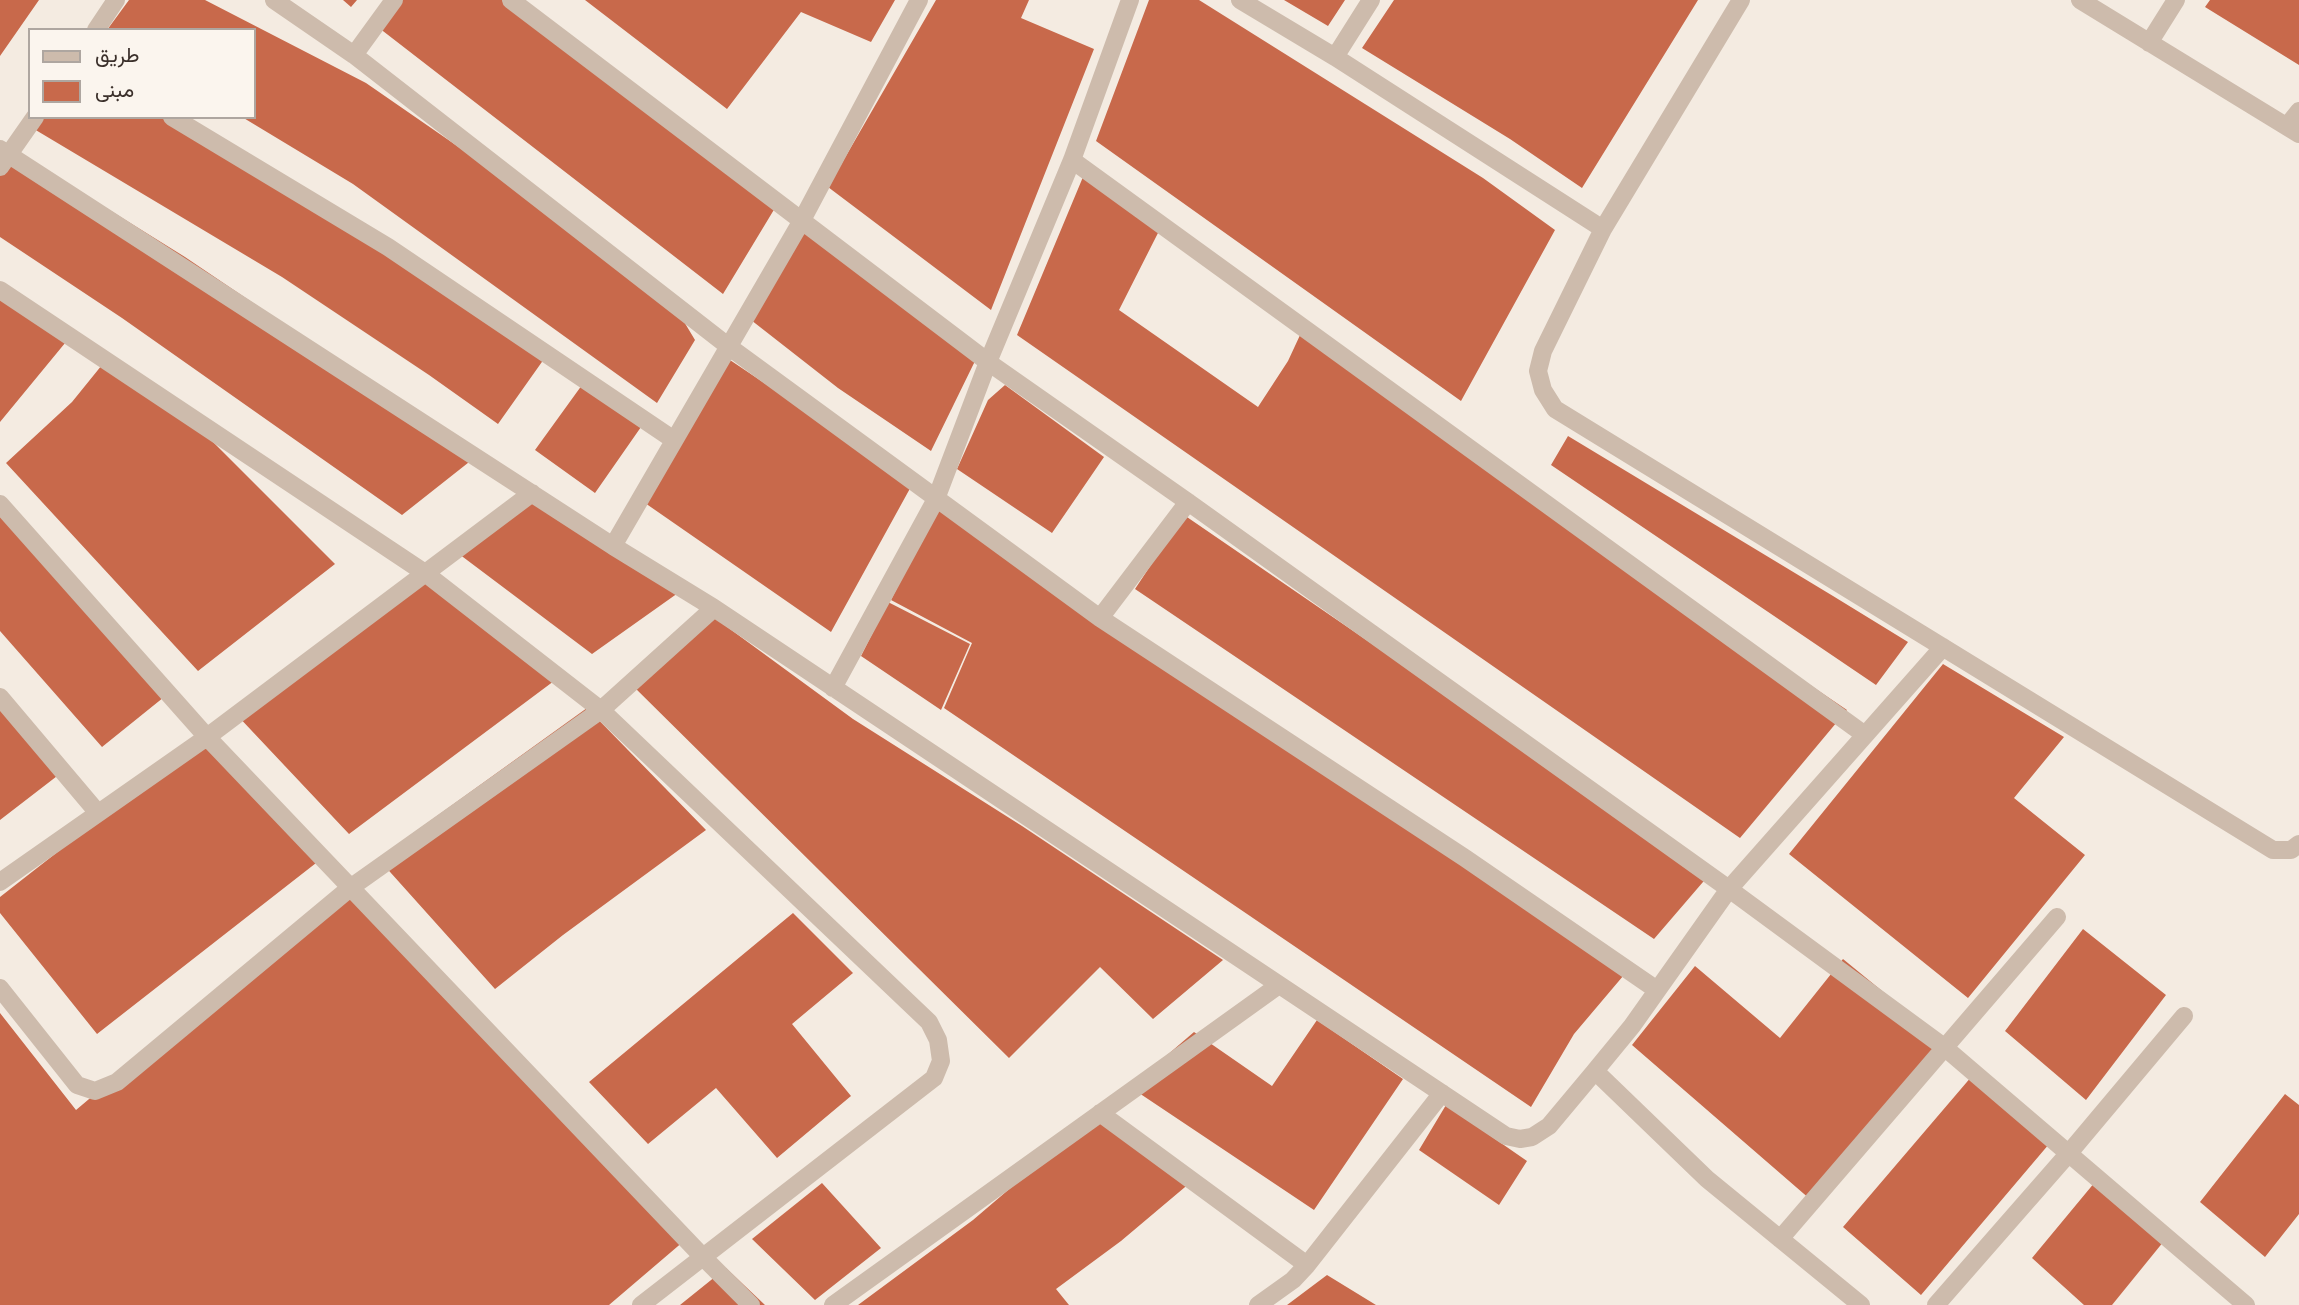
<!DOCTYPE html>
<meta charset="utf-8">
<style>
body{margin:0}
#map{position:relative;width:2299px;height:1305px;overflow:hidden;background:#f4ebe1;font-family:Overpass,Vazirmatn,sans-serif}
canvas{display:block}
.legend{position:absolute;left:28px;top:28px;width:228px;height:91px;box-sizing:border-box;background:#fbf5ee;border:2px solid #aea6a0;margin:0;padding:9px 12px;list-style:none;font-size:21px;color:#3b302b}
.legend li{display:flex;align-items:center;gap:14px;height:35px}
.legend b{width:35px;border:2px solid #aea6a0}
</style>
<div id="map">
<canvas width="2299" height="1305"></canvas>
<ul class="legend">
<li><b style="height:9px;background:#cdbbac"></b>طريق</li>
<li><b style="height:19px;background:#c8694b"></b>مبنى</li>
</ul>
</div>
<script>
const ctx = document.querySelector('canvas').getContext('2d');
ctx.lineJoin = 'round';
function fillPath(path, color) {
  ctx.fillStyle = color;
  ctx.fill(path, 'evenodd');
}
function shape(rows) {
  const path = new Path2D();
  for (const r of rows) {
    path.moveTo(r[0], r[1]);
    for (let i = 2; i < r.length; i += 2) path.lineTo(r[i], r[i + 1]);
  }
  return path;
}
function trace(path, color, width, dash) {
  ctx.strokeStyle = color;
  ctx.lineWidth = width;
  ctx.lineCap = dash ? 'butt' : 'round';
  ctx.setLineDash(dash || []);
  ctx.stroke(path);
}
fillPath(shape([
 [0,0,39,0,0,56],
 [129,0,205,0,366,83,489,168,683,320,695,340,657,403,353,184,242,117,254,117,254,30,107,30],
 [343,0,357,0,351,7],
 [386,0,509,0,775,208,723,294,370,21],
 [585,0,895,0,871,42,801,12,727,109],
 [936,0,1029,0,1021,18,1094,49,991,310,828,187],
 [1149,0,1199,0,1483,178,1555,230,1461,401,1096,141],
 [1284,0,1345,0,1328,26],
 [1394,0,1698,0,1582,188,1510,139,1362,48],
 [2210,0,2299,0,2299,65,2205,7],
 [42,117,172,117,326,210,544,359,498,424,429,375,282,277,34,129],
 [16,152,185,257,478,455,402,515,122,318,0,237,0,173],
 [1083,177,1159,231,1119,310,1258,407,1288,361,1301,333,1529,495,1847,710,1740,838,1017,335],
 [806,229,975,361,931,451,838,388,751,320],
 [0,291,70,337,0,422],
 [727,358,913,483,831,632,645,503],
 [106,360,200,429,335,564,198,671,6,463,72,402],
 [582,385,641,427,595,493,535,450],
 [1005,385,1104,457,1052,533,957,469,988,400],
 [1568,436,1833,596,1908,642,1876,685,1551,465],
 [533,493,678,593,592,654,455,551],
 [939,502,1629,969,1574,1034,1531,1107,944,708,972,643,891,600],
 [0,507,174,689,102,747,0,631],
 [1184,515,1451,698,1709,875,1654,939,1135,589],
 [419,576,558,678,349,834,235,713],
 [888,602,970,644,941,710,861,656],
 [715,618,853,719,1022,826,1223,960,1153,1019,1100,967,1009,1058,631,684],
 [1943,664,2064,737,2014,798,2085,855,1968,998,1789,854],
 [0,693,61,773,0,820],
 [587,708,706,830,563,935,495,989,382,863,394,847],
 [212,731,325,856,97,1034,0,913,0,897],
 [348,881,691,1235,609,1305,0,1305,0,1013,76,1110],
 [793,913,853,973,792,1024,851,1096,777,1158,716,1088,648,1144,589,1082],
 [2083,929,2166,995,2086,1100,2005,1031],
 [1843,959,1942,1040,1811,1200,1632,1045,1695,966,1780,1038],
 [1317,1020,1403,1079,1314,1210,1130,1087,1194,1032,1272,1086],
 [1978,1069,2055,1137,1921,1295,1843,1227],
 [2285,1094,2299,1105,2299,1214,2265,1257,2200,1202],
 [1446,1105,1527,1161,1499,1205,1419,1150],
 [1097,1114,1191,1182,1121,1241,1056,1289,1069,1305,858,1305,973,1220],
 [2100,1176,2164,1241,2112,1305,2084,1305,2032,1258],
 [822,1183,881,1248,815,1300,752,1239],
 [726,1268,765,1305,680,1305],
 [1327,1275,1376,1305,1287,1305]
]), '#c8694b');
trace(shape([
 [274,0,354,55,728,346,1100,618,1465,858,1657,990],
 [511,0,988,362,1188,502,1729,889,1944,1047,2246,1305],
 [1240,0,1335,57],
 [1371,0,1335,57,1603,229],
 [1741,0,1603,229,1543,351,1538,371,1543,390,1555,409,2273,850,2291,850,2299,844],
 [2080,0,2299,134],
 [96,30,116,0],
 [2149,43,2176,0],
 [354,55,394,0],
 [172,117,388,247,674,440],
 [2287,126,2299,111],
 [0,149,613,546,714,608,1506,1136,1520,1139,1532,1137,1549,1126,1595,1071],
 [1072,160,1865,735],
 [0,167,35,117],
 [0,290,425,573,601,710,929,1022,938,1040,941,1061,934,1078,641,1305],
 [0,504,207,737,702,1256,751,1305],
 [613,546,801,222,919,0],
 [1100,618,1188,502],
 [833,688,936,499,988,362,1072,160,1130,0],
 [0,697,98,813],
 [0,882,207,737,532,493],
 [0,988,77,1085,95,1091,117,1082,350,888,601,710,714,608],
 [1100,1113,1307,1265],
 [1780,1239,2057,917],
 [833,1305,1279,985],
 [1258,1305,1293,1280,1307,1265,1442,1093],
 [1861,1305,1707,1179,1595,1071,1632,1026,1729,889,1943,647],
 [1936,1305,2069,1153,2184,1016]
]), '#cdbbac', 18);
</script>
